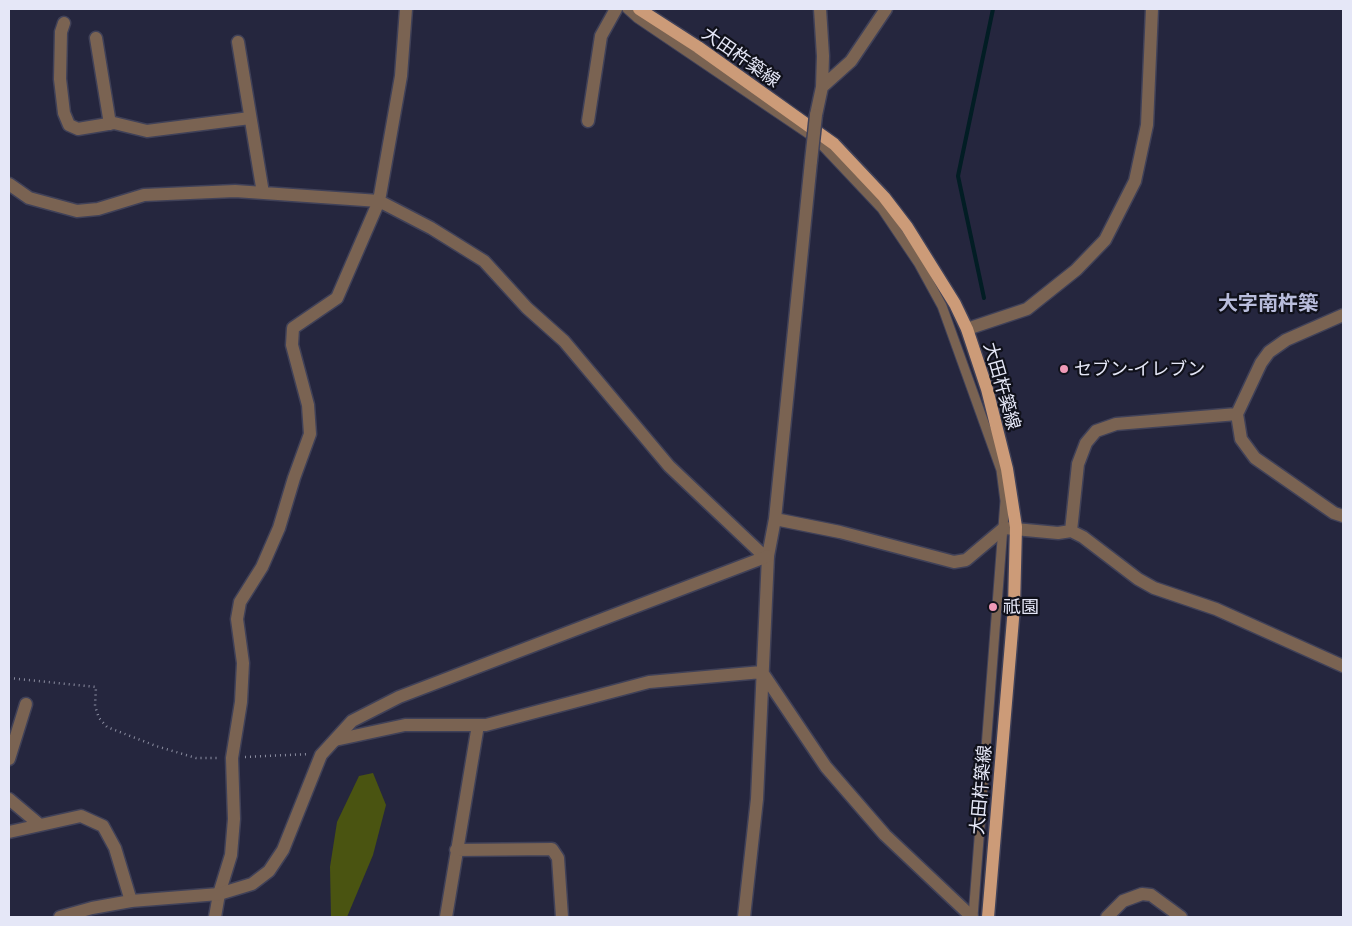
<!DOCTYPE html>
<meta charset="utf-8">
<style>
body{margin:0}
#map{position:relative;width:1352px;height:926px;overflow:hidden;background:#25263e;font-family:Ubuntu,sans-serif}
canvas{display:block}
.frame{position:absolute;inset:0;border:10px solid #e5e7f7;pointer-events:none}
</style>
<div id="map">
<canvas width="1352" height="926"></canvas>
<div class="frame"></div>
</div>
<script>
const ctx = document.querySelector('canvas').getContext('2d');
ctx.lineJoin = 'round';
function fillPath(path, color) {
  ctx.fillStyle = color;
  ctx.fill(path, 'evenodd');
}
function shape(rows) {
  const path = new Path2D();
  for (const r of rows) {
    path.moveTo(r[0], r[1]);
    for (let i = 2; i < r.length; i += 2) path.lineTo(r[i], r[i + 1]);
  }
  return path;
}
function trace(path, color, width, dash) {
  ctx.strokeStyle = color;
  ctx.lineWidth = width;
  ctx.lineCap = dash ? 'butt' : 'round';
  ctx.setLineDash(dash || []);
  ctx.stroke(path);
}
function write(font, color, halo, rows, align = 'center') {
  ctx.font = font + ' Ubuntu,"Noto Sans JP",sans-serif';
  ctx.lineWidth = 4.5;
  ctx.setLineDash([]);
  ctx.textBaseline = 'middle';
  ctx.strokeStyle = halo;
  ctx.fillStyle = color;
  for (const [text, x, y, turn = 0] of rows) {
    ctx.save();
    ctx.translate(x, y);
    ctx.rotate((+turn || 0) * Math.PI / 180);
    ctx.textAlign = isNaN(turn) ? turn : align;
    if (halo) ctx.strokeText(text, 0, 0);
    ctx.fillText(text, 0, 0);
    ctx.restore();
  }
}
fillPath(shape([
 [373,773,386,805,373,855,347,917,331,917,330,867,337,822,359,776]
]), '#4a5411');
trace(shape([
 [984,298,958,176,993,9]
]), '#021d24', 4);
const pedestrian = shape([
 [627,9,637,18,816,139,882,209,919,264,942,306,1001,470,1005,501,973,917]
]);
const minor = shape([
 [64,23,61,32,60,79,64,113,69,125,78,129,114,123,147,131,250,118],
 [96,38,110,124],
 [238,42,263,193],
 [822,87,851,61,886,9],
 [816,115,822,87,823,56,820,9],
 [588,121,601,36,616,9],
 [9,184,29,198,77,211,98,209,144,195,235,191,379,201,431,228,484,261,527,308,564,341,669,466,764,556],
 [1343,315,1286,340,1269,352,1261,363,1237,414,1241,439,1255,458,1334,513,1343,516],
 [775,519,840,532,954,562,966,560,1004,528,1058,533,1071,531,1083,537,1138,579,1154,588,1216,609,1343,666],
 [1071,531,1078,464,1086,443,1096,431,1116,424,1237,414],
 [762,672,826,767,885,835,972,917],
 [335,740,405,725,486,725,649,682,762,672],
 [9,759,26,704],
 [9,799,40,825],
 [9,832,81,816,103,826,115,848,131,901],
 [456,850,552,849,558,858,562,917],
 [215,917,219,894,231,855,234,819,232,758,241,702,243,663,237,619,240,602,262,567,279,528,294,478,310,434,308,405,292,345,293,328,337,298,379,201,401,76,406,9],
 [446,917,478,725],
 [744,917,757,799,768,556,775,519,811,161],
 [1107,917,1123,901,1142,894,1151,895,1181,917]
]);
const tertiary = shape([
 [967,329,1027,309,1076,270,1105,240,1135,181,1147,125,1152,9],
 [60,917,92,908,131,901,219,894,252,884,269,871,283,850,321,755,352,721,399,697,768,556]
]);
const primary = shape([
 [639,9,698,47,834,144,884,197,907,227,955,304,967,329,987,389,1007,469,1016,527,1014,607,988,917]
]);
trace(pedestrian, '#404158', 11);
trace(minor, '#404158', 15);
trace(tertiary, '#404158', 15);
trace(primary, '#404158', 15);
trace(shape([
 [9,678,96,687,95,706,99,718,107,727,156,746,196,758,219,758],
 [245,757,309,754]
]), '#8c8ea1', 2.5, [1, 4]);
trace(pedestrian, '#7a6352', 9);
trace(minor, '#7a6352', 12);
trace(tertiary, '#7a6352', 12);
trace(primary, '#cc9b78', 12);
const minorBridge = shape([
 [811,161,816,115]
]);
trace(minorBridge, '#404158', 15, []);
trace(minorBridge, '#7a6352', 12);
for (const [x, y, r, color] of [
 [1064,369,5,"#f09ab7"],
 [993,607,5,"#f09ab7"]
]) {
  const dot = new Path2D();
  dot.arc(x, y, r, 0, 2 * Math.PI);
  ctx.fillStyle = color;
  ctx.fill(dot);
  trace(dot, '#10111b', 2);
}
write('18px', '#e5e7f7', '#10111b', [
 ["大田杵築線",741,57,35],
 ["大田杵築線",1002,386,74],
 ["大田杵築線",981,790,-85]
]);
write('18px', '#e5e7f7', '#10111b', [
 ["セブン-イレブン",1074,369],
 ["祇園",1003,607]
], 'left');
write('bold 20px', '#b9bddc', '#10111b', [
 ["大字南杵築",1268,303]
]);
</script>
